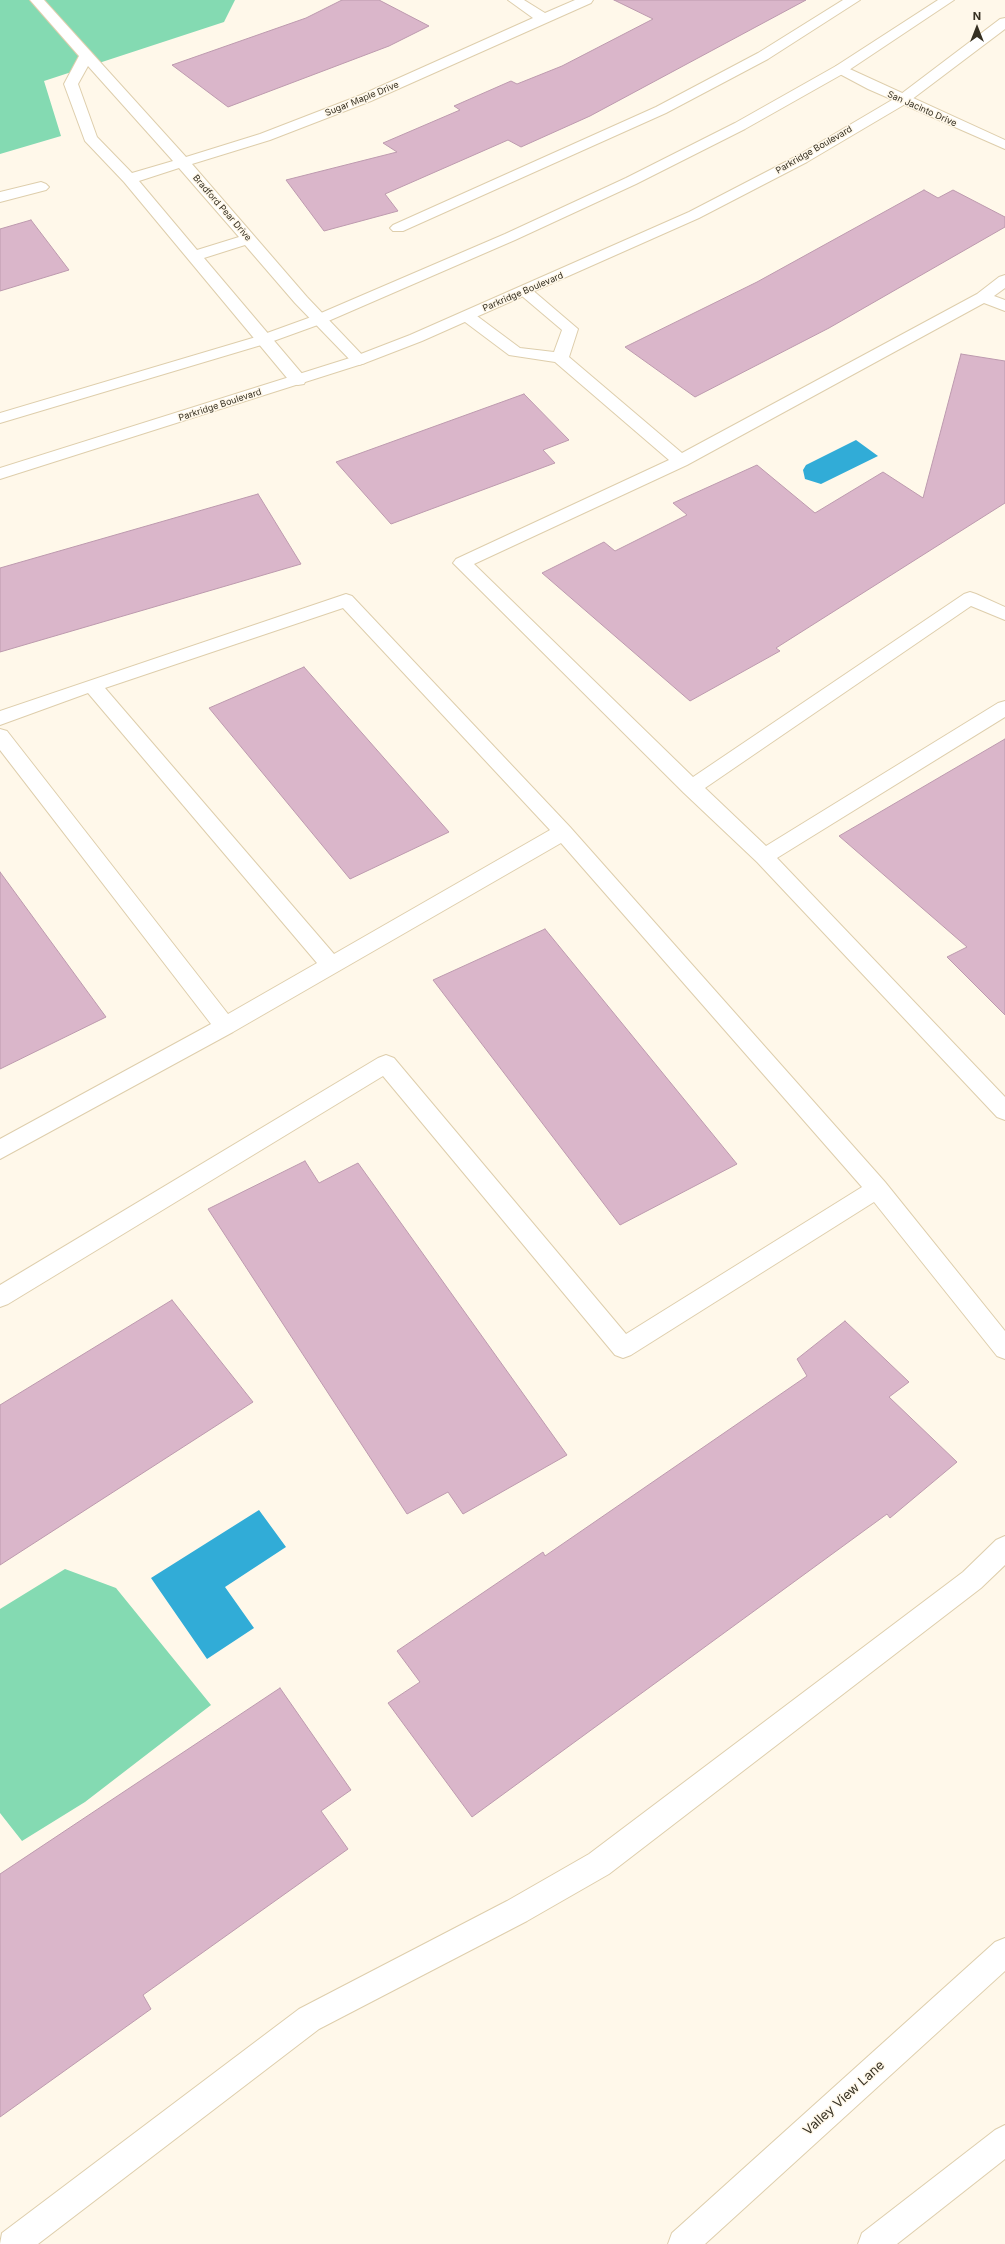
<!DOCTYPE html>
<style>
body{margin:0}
#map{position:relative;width:1005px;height:2244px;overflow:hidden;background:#fff8ea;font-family:Inter,sans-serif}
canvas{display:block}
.north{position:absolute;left:957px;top:8px;width:40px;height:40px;-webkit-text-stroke:3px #fff8ea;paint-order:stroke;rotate:0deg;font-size:11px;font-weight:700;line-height:16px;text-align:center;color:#363022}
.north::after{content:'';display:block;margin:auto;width:14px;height:18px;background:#363022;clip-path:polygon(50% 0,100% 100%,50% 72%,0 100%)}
</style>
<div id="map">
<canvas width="1005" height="2244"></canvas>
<div class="north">N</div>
</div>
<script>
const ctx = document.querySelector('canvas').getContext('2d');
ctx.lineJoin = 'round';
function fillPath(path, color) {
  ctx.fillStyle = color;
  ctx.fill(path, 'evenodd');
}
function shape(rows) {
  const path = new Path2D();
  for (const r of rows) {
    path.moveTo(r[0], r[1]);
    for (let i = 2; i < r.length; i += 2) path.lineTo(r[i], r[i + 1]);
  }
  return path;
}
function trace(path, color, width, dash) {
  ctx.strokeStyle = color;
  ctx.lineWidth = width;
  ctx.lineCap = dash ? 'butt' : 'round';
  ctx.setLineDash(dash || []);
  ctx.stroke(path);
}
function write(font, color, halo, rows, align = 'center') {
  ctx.font = font + ' Inter,sans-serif';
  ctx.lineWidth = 3;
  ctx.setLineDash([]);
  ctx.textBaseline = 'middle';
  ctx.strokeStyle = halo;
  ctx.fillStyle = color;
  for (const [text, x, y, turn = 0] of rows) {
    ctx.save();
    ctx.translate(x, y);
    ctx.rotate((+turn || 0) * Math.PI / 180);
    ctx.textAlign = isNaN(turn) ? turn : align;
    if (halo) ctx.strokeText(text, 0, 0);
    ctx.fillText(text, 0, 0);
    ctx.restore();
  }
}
fillPath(shape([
 [0,0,235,0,224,22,44,81,61,136,0,154],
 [65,1569,116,1588,211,1705,85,1802,22,1841,0,1813,0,1609]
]), '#84dab2');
fillPath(shape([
 [856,440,878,456,821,484,805,479,803,470,806,465],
 [259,1510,286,1547,225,1587,254,1628,207,1659,151,1578]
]), '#31acd7');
const building = shape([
 [342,0,379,0,429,26,389,46,228,107,172,65,306,18,342,0],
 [614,0,806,0,590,116,521,147,508,140,385,194,398,211,324,231,286,180,397,152,383,143,460,110,454,106,511,81,517,84,562,66,653,19,614,0],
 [924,190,938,198,953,190,1005,217,1005,227,829,328,695,397,625,347,757,282,924,190],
 [31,220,69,270,0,291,0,229,31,220],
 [961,354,1005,361,1005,503,776,648,780,651,690,701,542,573,604,542,615,551,687,515,673,503,757,465,815,513,883,472,923,498,961,354],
 [524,394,569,440,543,450,555,463,391,524,336,462,524,394],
 [258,494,301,564,0,652,0,568,258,494],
 [304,667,449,832,350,879,209,708,304,667],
 [1005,739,1005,1015,947,957,967,947,839,836,1005,739],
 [0,872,106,1017,0,1069,0,872],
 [545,929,737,1164,620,1225,433,980,545,929],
 [305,1161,319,1183,358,1163,567,1455,463,1514,448,1492,407,1514,208,1209,305,1161],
 [172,1300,253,1402,0,1565,0,1405,172,1300],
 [845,1321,909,1382,889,1397,957,1462,890,1518,887,1514,472,1817,388,1703,420,1682,397,1651,543,1552,545,1556,807,1376,797,1359,845,1321],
 [280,1688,351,1790,321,1811,348,1849,143,1995,151,2009,0,2117,0,1874,280,1688]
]);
fillPath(building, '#dab6ca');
trace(building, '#bd9aae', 1);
const lane = shape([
 [843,0,860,0,768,59,666,113,403,231,393,231,390,228,393,225,656,107,758,53,843,0],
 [41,182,46,184,49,187,46,190,0,202,0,192,41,182],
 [1005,275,1005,288,994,296,1005,300,1005,311,984,303,687,465,474,564,693,777,964,594,970,592,976,594,1005,607,1005,620,971,606,705,788,766,846,998,703,1005,701,1005,717,777,858,1005,1097,1005,1120,997,1117,757,862,684,793,453,563,456,559,669,460,555,362,509,355,461,319,459,316,461,313,473,313,520,348,554,352,562,330,516,291,518,288,524,286,530,288,578,329,569,357,682,453,977,294,999,277,1005,275],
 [346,594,352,596,570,827,885,1182,1005,1331,1005,1359,997,1356,874,1202,631,1355,623,1358,615,1355,383,1076,8,1304,0,1307,0,1285,378,1058,386,1055,394,1058,626,1334,862,1187,561,843,233,1032,0,1159,0,1139,211,1024,0,750,0,729,7,731,228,1014,317,963,88,693,0,725,0,711,346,594],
 [343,608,550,830,334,954,105,688,343,608],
 [1005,1536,1005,1565,981,1588,609,1874,527,1921,319,2029,38,2244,0,2244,2,2233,299,2009,507,1901,589,1854,963,1572,996,1540,1005,1536]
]);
const street = shape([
 [30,0,44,0,186,157,260,134,361,95,533,18,508,0,524,0,545,13,575,0,593,0,591,3,371,101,270,140,192,164,307,297,367,360,365,363,359,365,353,363,295,303,245,245,204,258,304,376,306,380,304,384,298,385,292,384,124,182,85,141,64,84,79,56,30,0],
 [88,66,173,161,132,173,97,137,78,84,88,66],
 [179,168,239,237,197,250,139,181,179,168],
 [841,65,1005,140,1005,149,868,89,836,72,834,69,836,66,841,65]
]);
const secondary = shape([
 [938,0,954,0,846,72,745,129,636,184,515,240,326,322,268,343,0,423,0,413,256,337,314,316,505,234,626,178,735,123,836,66,938,0],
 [1005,18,1005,29,907,103,807,162,699,218,422,341,365,363,0,479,0,468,353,357,410,335,689,212,797,156,897,97,1000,19,1005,18],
 [1005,1938,1005,1971,705,2244,668,2244,672,2233,995,1942,1005,1938]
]);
const highway = shape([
 [1005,2125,1005,2159,897,2244,858,2244,862,2233,995,2130,1005,2125]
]);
trace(lane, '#deceac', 2);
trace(street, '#deceac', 2);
trace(secondary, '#deceac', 2);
trace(highway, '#deceac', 2);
fillPath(lane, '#fff');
fillPath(street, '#fff');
fillPath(secondary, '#fff');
fillPath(highway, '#fff');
write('9px', '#363022', '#fff8ea', [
 ["Sugar Maple Drive",362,99,-22],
 ["San Jacinto Drive",922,109,24],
 ["Parkridge Boulevard",814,150,-30],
 ["Bradford Pear Drive",222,208,49],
 ["Parkridge Boulevard",523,292,-23],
 ["Parkridge Boulevard",220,405,-18]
]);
write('13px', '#363022', '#fff8ea', [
 ["Valley View Lane",844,2098,-42]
]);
</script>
